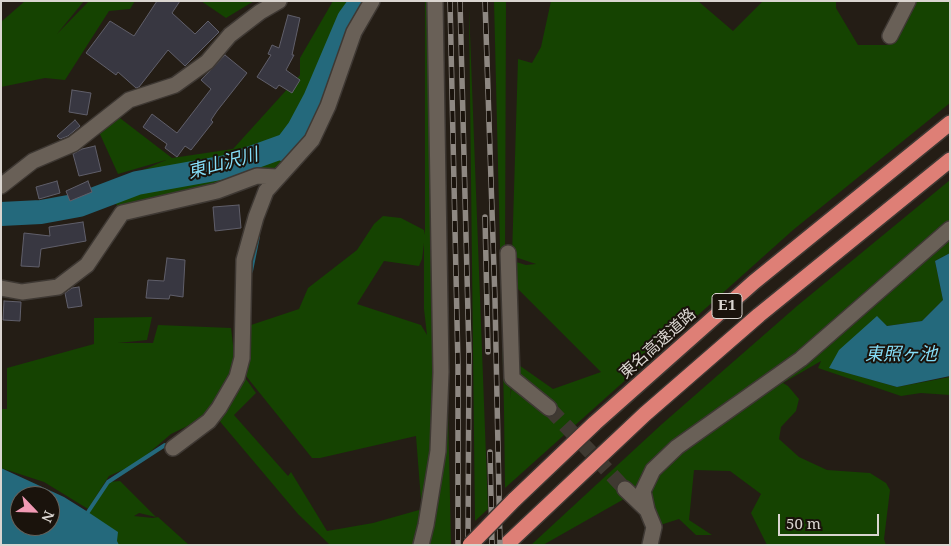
<!DOCTYPE html>
<meta charset="utf-8">
<style>
body{margin:0}
#map{position:relative;width:951px;height:546px;overflow:hidden;background:#241d15;font-family:"Noto Serif",serif}
canvas{display:block}
.frame{position:absolute;inset:0;border:2px solid #dad5d0;pointer-events:none}
.north{position:absolute;left:10px;top:486px;width:50px;height:50px;box-sizing:border-box;background:#1a130c;border:1px solid #67615a;border-radius:50%;rotate:114deg;font-size:14px;font-weight:700;line-height:20px;text-align:center;color:#dad5d0}
.north::after{content:'';display:block;margin:auto;width:18px;height:22px;background:#f19ab4;clip-path:polygon(50% 0,100% 100%,50% 72%,0 100%)}
.scale{position:absolute;left:778px;top:514px;width:101px;height:22px;box-sizing:border-box;border:2px solid #dad5d0;border-top:0;padding-left:6px;font-size:15px;line-height:18px;white-space:nowrap;color:#dad5d0;-webkit-text-stroke:4px #1a130c;paint-order:stroke}
</style>
<div id="map">
<canvas width="951" height="546"></canvas>
<div class="frame"></div>
<div class="north">N</div>
<div class="scale">50 m</div>
</div>
<script>
const ctx = document.querySelector('canvas').getContext('2d');
ctx.lineJoin = 'round';
function fillPath(path, color) {
  ctx.fillStyle = color;
  ctx.fill(path, 'evenodd');
}
function shape(rows) {
  const path = new Path2D();
  for (const r of rows) {
    path.moveTo(r[0], r[1]);
    for (let i = 2; i < r.length; i += 2) path.lineTo(r[i], r[i + 1]);
  }
  return path;
}
function trace(path, color, width, dash) {
  ctx.strokeStyle = color;
  ctx.lineWidth = width;
  ctx.lineCap = dash ? 'butt' : 'round';
  ctx.setLineDash(dash || []);
  ctx.stroke(path);
}
function write(font, color, halo, rows, align = 'center') {
  ctx.font = font + ' "Noto Serif","Noto Sans JP",serif';
  ctx.lineWidth = 4;
  ctx.setLineDash([]);
  ctx.textBaseline = 'middle';
  ctx.strokeStyle = halo;
  ctx.fillStyle = color;
  for (const [text, x, y, turn = 0] of rows) {
    ctx.save();
    ctx.translate(x, y);
    ctx.rotate((+turn || 0) * Math.PI / 180);
    ctx.textAlign = isNaN(turn) ? turn : align;
    if (halo) ctx.strokeText(text, 0, 0);
    ctx.fillText(text, 0, 0);
    ctx.restore();
  }
}
fillPath(shape([
 [25,1,84,1,57,34,89,1,135,1,130,9,109,11,65,80,45,78,1,87,1,22],
 [201,1,254,1,226,18],
 [333,1,372,1,312,140,278,177,122,213,107,190,115,182,166,160,118,174,99,132,116,115,172,158,233,149,300,75,300,58],
 [425,1,439,1,451,545,330,545,298,514,217,418,241,372,256,393,234,415,288,476,291,472,327,531,373,523,419,510,420,516,422,513,416,436,320,458,312,458,242,371,248,326,299,309,308,288,357,250,374,224,383,216,401,218,424,230,425,235],
 [424,243,424,309,427,335,421,325,357,304,384,261,419,266,422,259],
 [494,1,506,1,505,257,512,376,510,398,516,363,553,389,601,372,515,286,513,261,526,265,536,264,512,256,518,59,532,63,541,47,551,1,698,1,733,31,763,1,836,1,836,8,858,45,890,45,917,1,950,1,950,103,793,230,505,488,504,410],
 [469,7,488,509,475,521],
 [950,180,950,253,935,261,943,300,922,321,887,326,877,317,830,368,897,387,950,377,950,395,921,393,901,396,818,368,821,361,783,383,788,386,799,399,796,411,781,427,779,439,799,457,827,470,870,473,886,483,890,490,884,539,886,545,767,545,751,513,761,494,730,471,694,470,689,520,712,535,696,535,679,519,654,527,643,491,680,441,640,490,543,545,531,545,662,424,797,306],
 [152,317,147,340,118,343,153,343,158,325,231,328,236,370,204,418,171,434,136,464,109,476,88,509,44,482,1,468,1,409,7,409,7,368,94,344,94,318],
 [120,481,156,517,139,513,134,516,153,518,158,517,189,545,119,545,88,512,108,482]
]), '#154301');
fillPath(shape([
 [950,253,950,376,897,387,829,368,839,350,877,316,887,326,922,321,943,300,935,261],
 [1,468,64,497,88,512,118,532,117,541,119,545,1,545],
 [20,496,50,496,50,526,20,526]
]), '#24697c');
trace(shape([
 [281,159,287,145],
 [251,271,258,236],
 [88,512,108,482,165,445]
]), '#24697c', 4);
trace(shape([
 [1,214,41,212,79,205,137,183,226,167,287,145,299,129,315,99,349,19,362,1]
]), '#24697c', 24);
const building = shape([
 [157,1,180,1,172,13,195,34,208,21,219,32,185,66,168,50,139,87,136,88,118,72,116,75,86,53,110,21,134,36,157,1],
 [288,15,300,18,292,55,294,55,286,70,300,80,292,93,279,85,276,89,257,77,271,55,268,54,272,45,279,48,288,15],
 [225,55,247,73,217,111,211,120,213,122,191,150,185,146,177,157,165,148,167,144,143,127,152,114,177,133,211,89,201,80,225,55],
 [72,90,91,93,87,115,69,112,72,90],
 [75,120,80,126,68,136,60,139,57,136,75,120],
 [95,146,101,171,79,176,73,154,82,149,95,146],
 [57,181,60,193,39,199,36,187,57,181],
 [88,181,92,192,70,201,66,191,88,181],
 [239,205,241,228,215,231,213,207,239,205],
 [83,222,86,241,41,249,39,267,21,266,24,233,50,236,49,227,83,222],
 [167,258,185,260,183,297,170,295,169,299,146,298,148,280,164,281,167,258],
 [79,287,82,306,68,308,65,293,72,288,79,287],
 [4,301,21,302,20,321,3,320,4,301]
]);
fillPath(building, '#383741');
trace(building, '#605f6a', 1);
trace(shape([
 [549,408,625,489]
]), '#3f3931', 15, [15, 8]);
const minor = shape([
 [890,36,908,1],
 [1,186,33,161,73,144,129,100,175,85,207,62,230,35,260,12,279,1],
 [508,253,512,378,549,408],
 [1,288,22,292,58,287,87,265,122,213,217,191,257,176,278,177],
 [173,448,209,421,219,408,237,377,242,358,244,260,256,217,266,191,312,140,328,106,354,32,372,1],
 [625,489,647,510,654,527,650,545],
 [647,510,643,491,653,470,677,447,801,359,950,229],
 [421,545,426,525,438,451,441,372,435,1]
]);
const highway = shape([
 [514,500,595,423,754,282,950,123],
 [506,545,645,414,759,315,950,160]
]);
trace(minor, '#3e3833', 18);
trace(highway, '#3e3833', 18);
trace(minor, '#696057', 15);
trace(highway, '#de7f76', 15);
const rail = shape([
 [450,1,458,366,458,545],
 [460,1,469,353,468,545],
 [485,1,495,300,500,545],
 [485,217,488,352],
 [490,452,492,545]
]);
trace(rail, '#8e8882', 5.5);
trace(rail, '#1a130c', 4, [11]);
const highwayBridge = shape([
 [470,545,514,500]
]);
trace(highwayBridge, '#3e3833', 18, []);
trace(highwayBridge, '#de7f76', 15);
for (const [x, y, w] of [
 [727,306,30]
]) {
  const box = new Path2D();
  box.roundRect(x - w / 2, y - 12.5, w, 25, 4);
  ctx.fillStyle = '#1a130c';
  ctx.fill(box);
  trace(box, '#dad5d0', 1);
}
write('bold 15px', '#dad5d0', null, [
 ["E1",727,306]
]);
write('16px', '#dad5d0', '#1a130c', [
 ["東名高速道路",658,344,-42]
]);
write('italic 18px', '#86ddf7', '#1a130c', [
 ["東山沢川",223,164,-15],
 ["東照ヶ池",901,355]
]);
</script>
